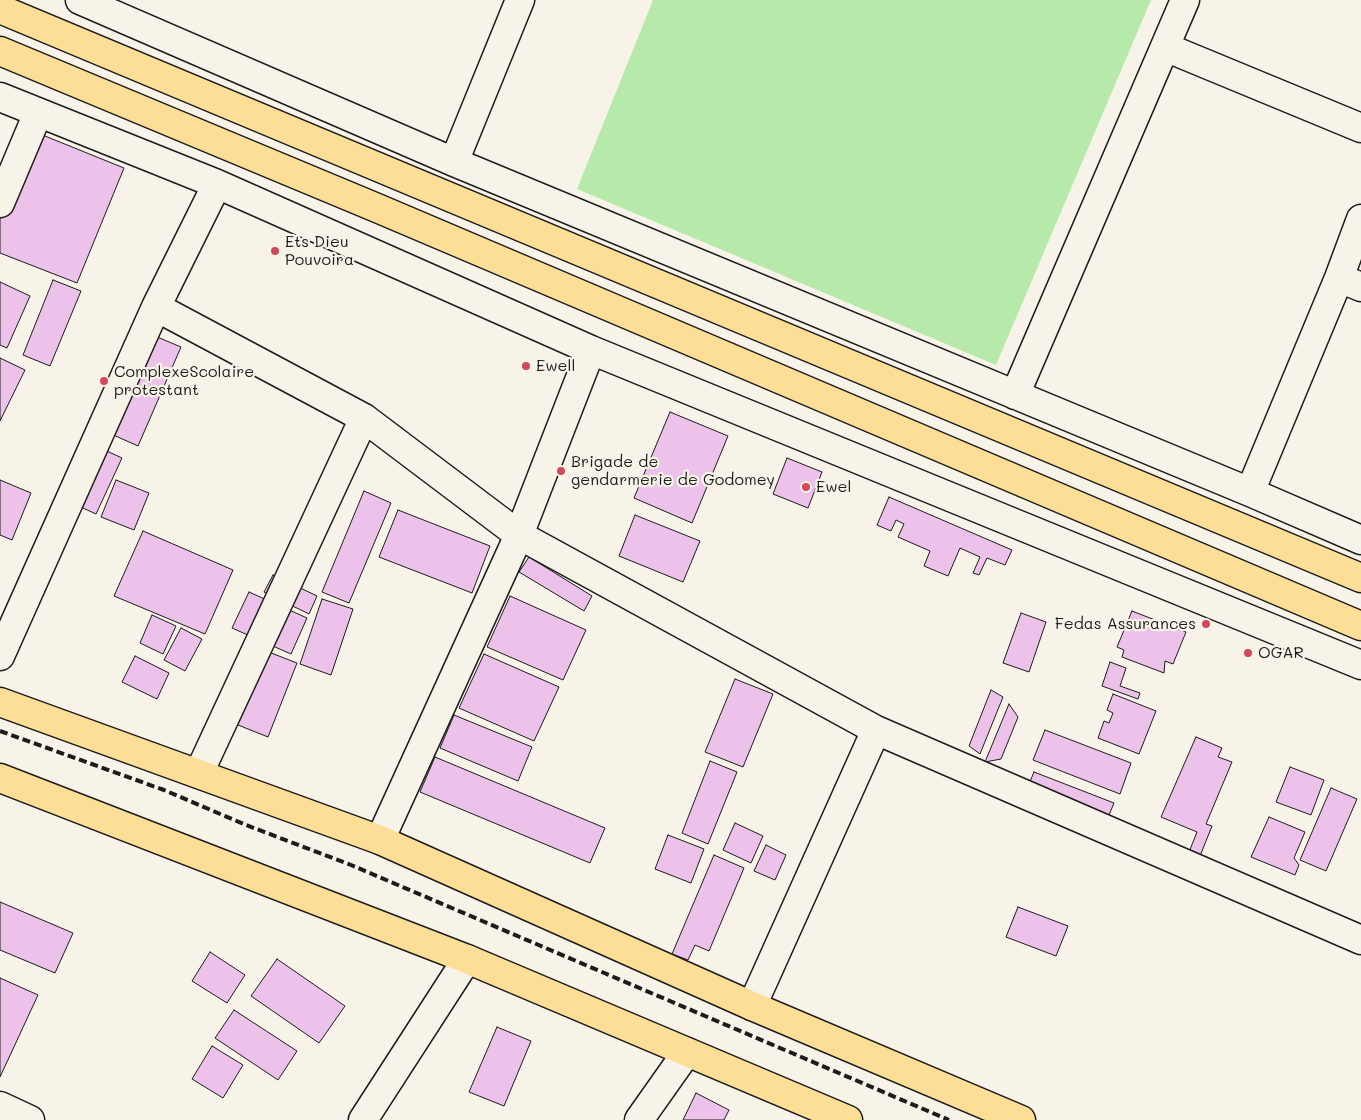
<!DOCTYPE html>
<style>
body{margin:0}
canvas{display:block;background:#f7f3e8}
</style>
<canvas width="1361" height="1120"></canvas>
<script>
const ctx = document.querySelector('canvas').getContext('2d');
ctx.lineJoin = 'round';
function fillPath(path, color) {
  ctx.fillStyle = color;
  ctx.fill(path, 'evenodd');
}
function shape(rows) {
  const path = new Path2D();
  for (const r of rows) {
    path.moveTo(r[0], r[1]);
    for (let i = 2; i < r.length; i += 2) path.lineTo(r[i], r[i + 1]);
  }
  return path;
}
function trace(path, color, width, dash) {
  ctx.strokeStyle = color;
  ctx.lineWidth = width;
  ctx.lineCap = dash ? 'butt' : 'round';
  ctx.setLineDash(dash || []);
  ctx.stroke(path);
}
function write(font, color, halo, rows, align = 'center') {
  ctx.font = font + ' Mali,sans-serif';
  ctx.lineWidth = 4.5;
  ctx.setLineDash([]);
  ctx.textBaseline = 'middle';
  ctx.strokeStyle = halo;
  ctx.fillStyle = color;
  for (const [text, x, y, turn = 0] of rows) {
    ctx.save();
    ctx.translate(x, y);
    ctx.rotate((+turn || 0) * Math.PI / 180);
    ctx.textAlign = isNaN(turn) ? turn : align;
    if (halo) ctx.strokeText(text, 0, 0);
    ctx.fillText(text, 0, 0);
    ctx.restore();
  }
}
fillPath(shape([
 [653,0,1151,0,996,365,577,189]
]), '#b7eaaa');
const building = shape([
 [35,132,124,168,77,283,0,253,0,219,35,132],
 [53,280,81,291,50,366,23,355,53,280],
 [0,282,30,296,7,348,0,345,0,282],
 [143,331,181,347,138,446,100,429,143,331],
 [0,358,25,370,0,421,0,358],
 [670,412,728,436,692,523,634,498,670,412],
 [85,441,122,458,96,514,59,497,85,441],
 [787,458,822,472,808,508,773,494,787,458],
 [0,480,31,493,12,540,0,535,0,480],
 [116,480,149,493,134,530,101,517,116,480],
 [364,491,391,503,349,603,322,592,364,491],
 [889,497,1012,550,1005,565,987,558,979,575,973,573,980,557,960,548,948,576,924,566,930,551,898,537,904,524,896,520,891,531,877,525,889,497],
 [398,510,490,546,472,593,379,557,398,510],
 [635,515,700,541,683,582,619,556,635,515],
 [143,531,233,570,205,634,114,596,143,531],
 [529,557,592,596,584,611,519,572,529,557],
 [273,575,317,596,309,614,264,592,273,575],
 [249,592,307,618,291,654,232,628,249,592],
 [510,596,586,630,563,680,487,647,510,596],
 [322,599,353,609,331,675,300,664,322,599],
 [1132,611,1186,632,1173,664,1165,661,1164,673,1122,657,1124,650,1117,647,1132,611],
 [1021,613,1046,622,1029,672,1003,663,1021,613],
 [152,615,176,626,163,654,140,643,152,615],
 [181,628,202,639,185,671,164,660,181,628],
 [253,646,297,663,268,737,223,719,253,646],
 [484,654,559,687,534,741,459,708,484,654],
 [135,656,169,673,157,699,122,682,135,656],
 [1110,662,1126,668,1120,686,1140,693,1138,699,1102,686,1110,662],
 [735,679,773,694,743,767,705,752,735,679],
 [991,690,1003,697,980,754,969,746,991,690],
 [1113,694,1156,711,1139,754,1098,738,1104,721,1109,723,1113,713,1107,710,1113,694],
 [1009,704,1018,717,1001,759,985,762,1009,704],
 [454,715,532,747,518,781,440,748,454,715],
 [1045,730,1131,763,1120,794,1033,760,1045,730],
 [1196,737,1222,748,1218,757,1232,762,1206,824,1212,826,1200,856,1189,852,1197,832,1161,817,1196,737],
 [435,757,605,828,590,863,420,792,435,757],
 [710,761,737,772,708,844,682,833,710,761],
 [1290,767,1324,780,1311,815,1276,802,1290,767],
 [1034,772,1114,803,1109,815,1029,784,1034,772],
 [1331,788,1357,799,1326,871,1300,860,1331,788],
 [1269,817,1305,832,1294,858,1299,865,1295,875,1251,857,1269,817],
 [735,823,763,836,751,863,723,850,735,823],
 [668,835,704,849,691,883,655,869,668,835],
 [766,845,786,855,775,880,754,871,766,845],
 [714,855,744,868,709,951,695,945,688,960,672,954,714,855],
 [0,902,73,933,55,973,0,950,0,902],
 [1018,907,1068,926,1056,956,1006,937,1018,907],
 [210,952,245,975,227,1003,192,981,210,952],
 [277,959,345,1006,319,1043,251,996,277,959],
 [0,978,38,995,0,1077,0,978],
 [234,1010,297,1051,278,1080,215,1038,234,1010],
 [497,1027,531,1041,504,1106,469,1092,497,1027],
 [212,1046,243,1065,223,1098,192,1079,212,1046],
 [696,1093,729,1110,724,1120,683,1120,696,1093]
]);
fillPath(building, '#ecc2ea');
trace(building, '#1c1c1c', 1);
const minor = shape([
 [80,0,454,162,1250,492,1361,540],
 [1165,47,1361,128],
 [0,97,217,184,591,350,1361,665],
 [454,162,520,0],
 [0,203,38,113],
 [1339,278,1361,287],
 [156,307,364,418,519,535,876,730,1361,940],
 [1015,395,1185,0],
 [1250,492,1339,278,1361,219],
 [0,656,156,307,217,184],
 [199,773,364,418],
 [380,840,519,535,591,350],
 [752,1006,876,730],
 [0,1106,30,1120],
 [363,1120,467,959],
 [639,1120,687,1052]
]);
const major = shape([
 [0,702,380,840,752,1006,1021,1120],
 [0,778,467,959,848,1120]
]);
const highway = shape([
 [0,9,1361,578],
 [0,51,377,208,1361,626]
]);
trace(minor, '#1c1c1c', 31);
trace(major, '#1c1c1c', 31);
trace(highway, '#1c1c1c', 31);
trace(minor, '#f7f3e8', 28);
trace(major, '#fdde96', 28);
trace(highway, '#fdde96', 28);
trace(shape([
 [0,731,164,790,246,825,351,865,949,1120]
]), '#1c1c1c', 4, [8, 4]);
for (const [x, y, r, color] of [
 [275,251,5,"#d1495b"],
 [526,366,5,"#d1495b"],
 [104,381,5,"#d1495b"],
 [561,471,5,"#d1495b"],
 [806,487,5,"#d1495b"],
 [1206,624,5,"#d1495b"],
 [1248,653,5,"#d1495b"]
]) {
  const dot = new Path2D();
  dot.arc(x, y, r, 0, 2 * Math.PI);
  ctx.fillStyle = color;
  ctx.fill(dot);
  trace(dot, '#f7f3e8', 2);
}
write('16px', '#1c1c1c', '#f7f3e8', [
 ["Ets Dieu",285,242],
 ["Pouvoira",285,260],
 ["Ewell",536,366],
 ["ComplexeScolaire",114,372],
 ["protestant",114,390],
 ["Brigade de",571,462],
 ["gendarmerie de Godomey",571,480],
 ["Ewel",816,487],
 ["Fedas Assurances",1196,624,"right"],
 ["OGAR",1258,653]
], 'left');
</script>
